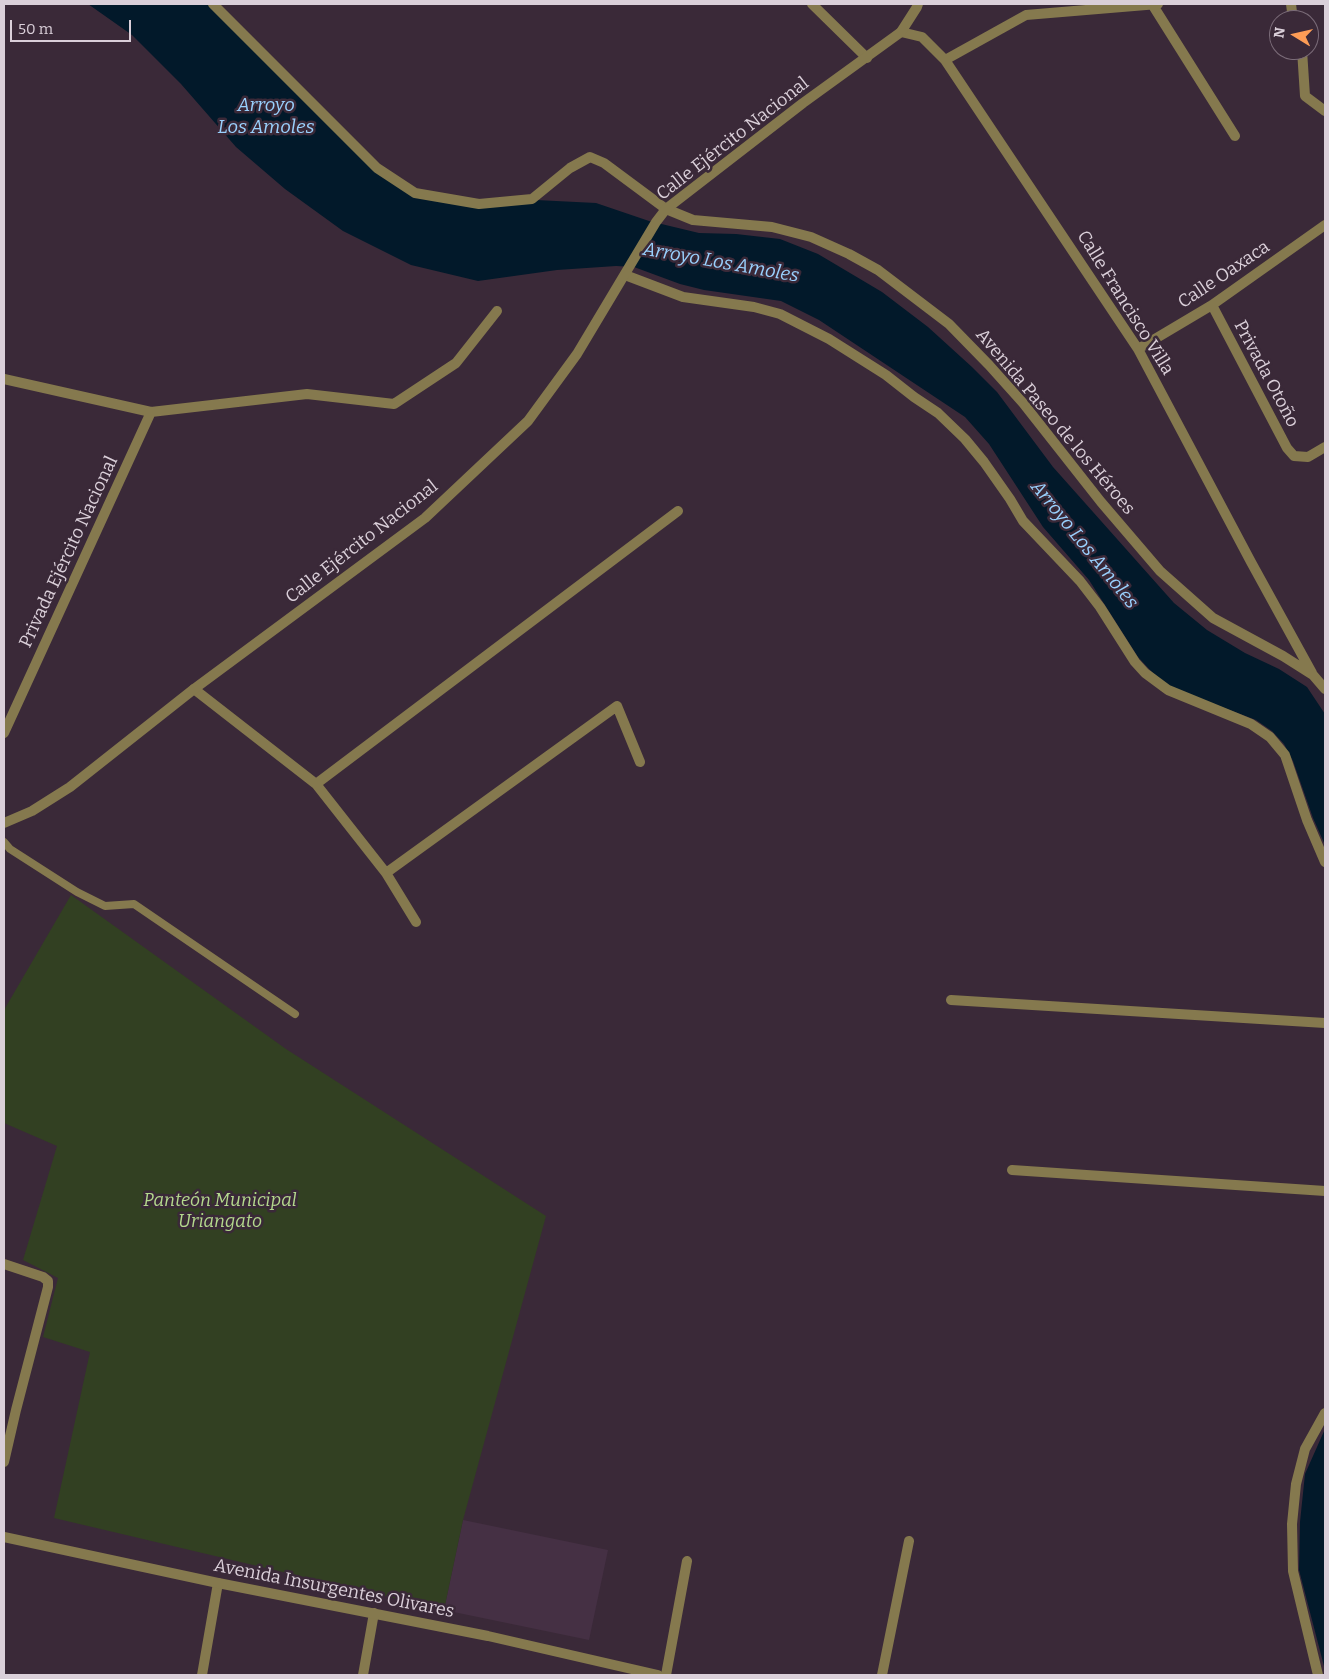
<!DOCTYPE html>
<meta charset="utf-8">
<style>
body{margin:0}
#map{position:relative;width:1329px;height:1679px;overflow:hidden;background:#3a2938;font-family:Bitter,serif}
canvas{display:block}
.frame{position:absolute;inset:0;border:5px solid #dacfd9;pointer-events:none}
.north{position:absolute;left:1269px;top:10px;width:50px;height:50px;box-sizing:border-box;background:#3a2938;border:1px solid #7a6b78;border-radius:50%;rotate:279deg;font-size:14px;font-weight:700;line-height:20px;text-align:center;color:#dacfd9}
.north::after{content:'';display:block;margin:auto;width:18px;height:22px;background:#fd9c56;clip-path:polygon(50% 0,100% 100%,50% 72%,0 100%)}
.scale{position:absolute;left:10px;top:20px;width:121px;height:22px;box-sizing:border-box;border:2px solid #dacfd9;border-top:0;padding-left:6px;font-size:15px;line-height:18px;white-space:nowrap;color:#dacfd9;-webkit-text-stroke:4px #3a2938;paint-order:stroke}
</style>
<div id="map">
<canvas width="1329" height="1679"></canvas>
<div class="frame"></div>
<div class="north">N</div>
<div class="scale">50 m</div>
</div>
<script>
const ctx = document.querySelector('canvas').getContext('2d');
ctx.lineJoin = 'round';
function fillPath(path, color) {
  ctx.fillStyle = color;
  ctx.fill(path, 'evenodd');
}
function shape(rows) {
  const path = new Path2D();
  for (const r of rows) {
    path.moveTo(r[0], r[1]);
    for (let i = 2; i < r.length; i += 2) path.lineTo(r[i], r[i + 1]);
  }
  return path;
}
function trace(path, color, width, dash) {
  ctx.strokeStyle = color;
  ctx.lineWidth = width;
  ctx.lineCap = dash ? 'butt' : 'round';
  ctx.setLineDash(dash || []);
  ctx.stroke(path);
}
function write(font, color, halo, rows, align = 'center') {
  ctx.font = font + ' Bitter,serif';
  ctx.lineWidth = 5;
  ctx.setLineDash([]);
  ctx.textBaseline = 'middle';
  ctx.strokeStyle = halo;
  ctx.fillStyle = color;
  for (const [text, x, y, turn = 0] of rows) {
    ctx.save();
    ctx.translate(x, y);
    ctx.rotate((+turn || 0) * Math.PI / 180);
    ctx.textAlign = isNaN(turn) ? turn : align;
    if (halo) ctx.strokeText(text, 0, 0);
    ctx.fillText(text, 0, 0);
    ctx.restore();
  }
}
fillPath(shape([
 [463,1520,608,1550,589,1640,444,1610]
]), '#453044');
fillPath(shape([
 [71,895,286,1049,546,1216,463,1520,444,1610,54,1518,90,1352,43,1337,58,1278,23,1260,57,1146,4,1123,4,1010]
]), '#324022');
fillPath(shape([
 [88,4,213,4,377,168,415,193,479,204,536,200,596,203,649,221,699,233,736,234,780,239,818,254,882,292,928,327,972,367,997,392,1053,467,1174,603,1207,630,1245,653,1279,669,1307,687,1325,714,1325,845,1313,818,1293,761,1284,744,1272,731,1256,720,1185,693,1168,685,1151,671,1138,657,1089,580,1043,527,989,444,965,417,819,320,781,301,704,290,680,284,634,267,616,266,557,270,478,281,411,265,343,231,285,189,236,147,181,84,132,35],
 [1325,1429,1325,1670,1299,1570,1300,1522,1305,1474]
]), '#02192a');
trace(shape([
 [4,842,10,849,77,892,105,906,134,904,295,1014]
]), '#85794e', 8);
trace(shape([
 [213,4,377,168,415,193,479,204,532,199,570,168,590,157,604,163,666,209,693,220,772,227,811,237,849,254,878,270,949,324,989,365,1023,403,1101,502,1160,571,1213,618,1283,656,1313,675,1325,689],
 [812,4,867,58],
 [1152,4,1235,136],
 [1291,4,1293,20],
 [901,32,922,37,945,60,1138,349,1251,562,1312,673],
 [1302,50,1305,96,1325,111],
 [945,60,1026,15,1158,4],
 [625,275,683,297,754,307,780,314,829,339,886,375,914,397,938,413,965,439,984,462,1010,499,1023,521,1080,581,1100,607,1135,662,1145,673,1168,690,1251,724,1270,737,1285,755,1307,820,1325,862],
 [1212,305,1287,448,1294,456,1308,457,1325,447],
 [1138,349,1212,305,1325,225],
 [4,379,151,412,307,394,394,404,456,363,497,311],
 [194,689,316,784,386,873,416,922],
 [4,733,151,412],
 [316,784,678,511],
 [386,873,617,706,640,762],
 [951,1000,1325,1023],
 [1012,1170,1325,1191],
 [202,1675,218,1583],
 [363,1675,374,1613],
 [666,1675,687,1561],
 [882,1675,909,1541],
 [1318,1675,1293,1571,1292,1524,1296,1484,1305,1449,1325,1413]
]), '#85794e', 10);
trace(shape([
 [4,823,32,811,70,787,194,689,425,518,528,421,577,354,656,222,666,209,803,103,901,32,917,7,918,4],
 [4,1264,43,1277,48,1281,48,1287,16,1410,4,1462],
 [4,1537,218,1583,488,1636,658,1675]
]), '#85794e', 10);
write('18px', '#dacfd9', '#3a2938', [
 ["Calle Ejército Nacional",733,139,-38],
 ["Calle Oaxaca",1224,275,-34],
 ["Calle Francisco Villa",1125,303,58],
 ["Privada Otoño",1266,374,62],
 ["Avenida Paseo de los Héroes",1055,422,50],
 ["Calle Ejército Nacional",362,542,-38],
 ["Privada Ejército Nacional",69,552,-65],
 ["Avenida Insurgentes Olivares",334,1589,11]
]);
write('italic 18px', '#b4d98d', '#3a2938', [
 ["Panteón Municipal",220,1201],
 ["Uriangato",220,1222]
]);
write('italic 19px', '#99d0fd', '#3a2938', [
 ["Arroyo",266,106],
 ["Los Amoles",266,128],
 ["Arroyo Los Amoles",721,263,10],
 ["Arroyo Los Amoles",1084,545,51]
]);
</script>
